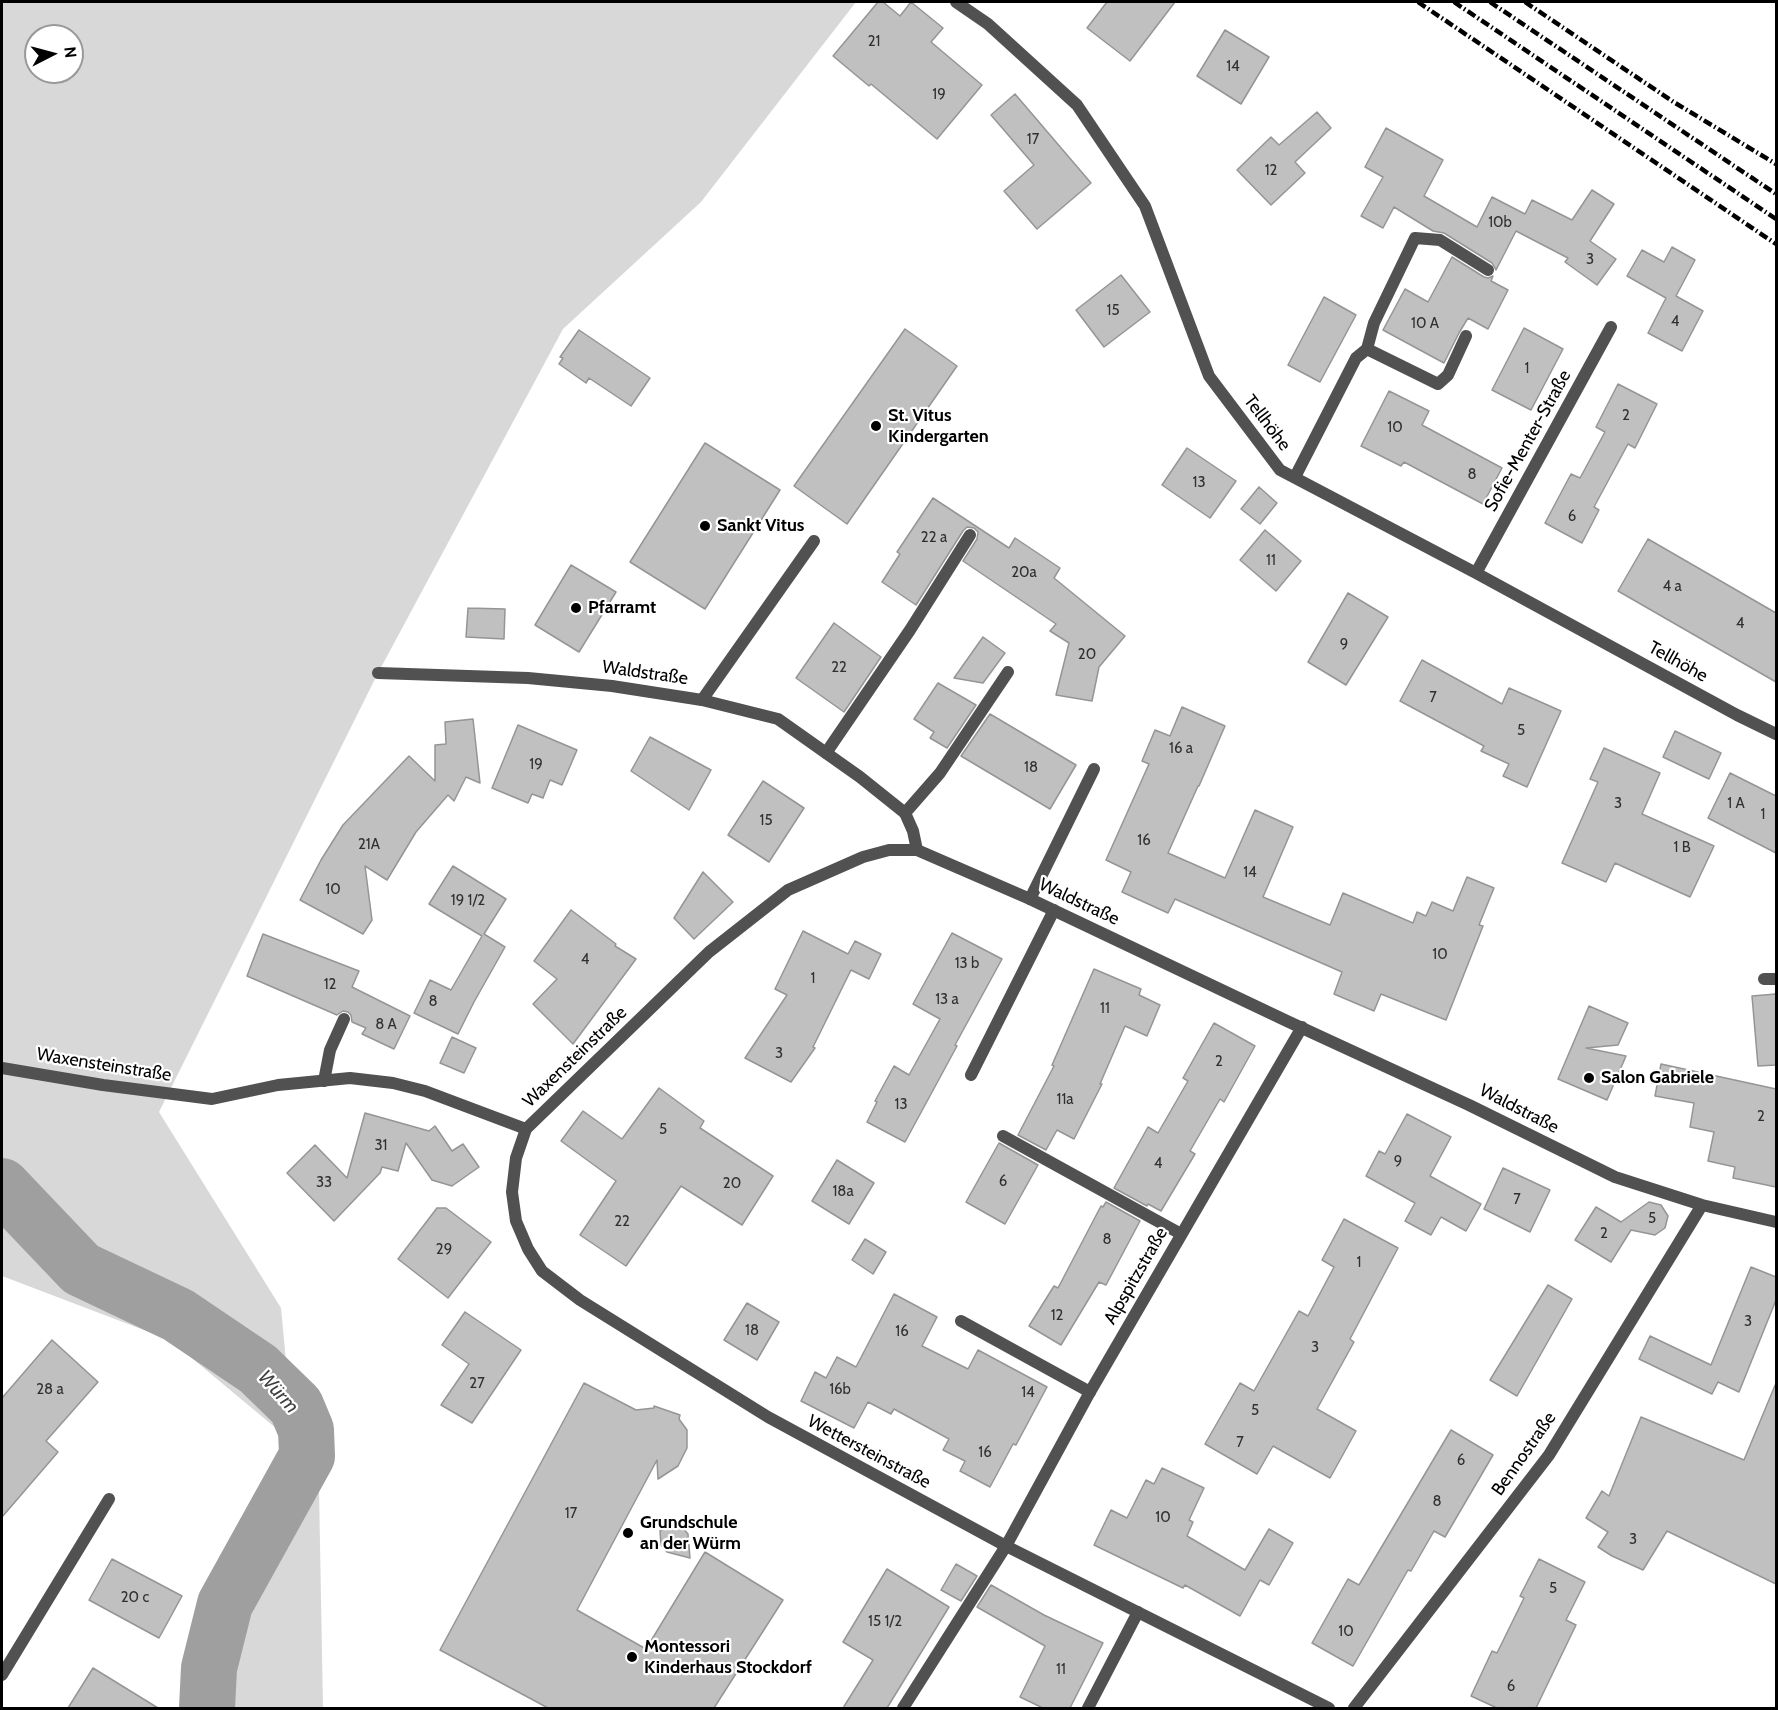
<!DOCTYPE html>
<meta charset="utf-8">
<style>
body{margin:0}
#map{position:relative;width:1778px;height:1710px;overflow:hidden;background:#fff;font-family:Cabin,sans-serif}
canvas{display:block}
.frame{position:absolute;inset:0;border:3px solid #000;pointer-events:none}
.north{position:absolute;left:24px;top:24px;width:60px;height:60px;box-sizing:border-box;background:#fff;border:2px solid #999;border-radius:50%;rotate:84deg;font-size:16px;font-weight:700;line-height:24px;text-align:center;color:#000}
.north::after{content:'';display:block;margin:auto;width:21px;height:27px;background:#000;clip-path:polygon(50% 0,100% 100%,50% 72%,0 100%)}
</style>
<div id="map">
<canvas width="1778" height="1710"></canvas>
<div class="frame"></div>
<div class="north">N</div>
</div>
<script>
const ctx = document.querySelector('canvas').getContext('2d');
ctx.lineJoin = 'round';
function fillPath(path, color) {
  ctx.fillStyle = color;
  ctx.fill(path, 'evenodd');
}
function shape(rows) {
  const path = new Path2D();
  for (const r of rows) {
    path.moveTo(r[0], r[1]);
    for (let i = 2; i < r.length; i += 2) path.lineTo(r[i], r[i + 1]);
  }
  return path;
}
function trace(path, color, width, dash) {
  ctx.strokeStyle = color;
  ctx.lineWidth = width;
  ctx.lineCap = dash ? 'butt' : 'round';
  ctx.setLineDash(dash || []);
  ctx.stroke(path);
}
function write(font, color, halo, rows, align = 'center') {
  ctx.font = font + ' Cabin,sans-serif';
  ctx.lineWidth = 4.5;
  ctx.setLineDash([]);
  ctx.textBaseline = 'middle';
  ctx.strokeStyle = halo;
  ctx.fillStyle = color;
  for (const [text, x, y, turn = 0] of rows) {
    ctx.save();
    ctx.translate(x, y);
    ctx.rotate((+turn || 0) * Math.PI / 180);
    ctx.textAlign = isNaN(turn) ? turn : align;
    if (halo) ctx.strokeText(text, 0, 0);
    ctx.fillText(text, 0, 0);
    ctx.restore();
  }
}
fillPath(shape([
 [2,2,856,2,701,202,563,329,378,673,159,1112,281,1308,286,1361,322,1400,329,1448,319,1489,323,1708,186,1708,191,1662,200,1614,224,1568,274,1480,283,1434,170,1340,2,1276],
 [36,36,72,36,72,72,36,72]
]), '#d8d8d8');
trace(shape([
 [2,1186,81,1269,178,1315,258,1369,296,1406,306,1430,307,1456,225,1604,209,1668,207,1708]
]), '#9f9f9f', 56);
const building = shape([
 [878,2,883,2,900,16,911,2,943,28,931,42,982,85,937,139,871,84,869,86,833,56,878,2],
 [1107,2,1175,2,1130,61,1087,28,1107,2],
 [1225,30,1269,57,1241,104,1197,76,1225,30],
 [1015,94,1091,183,1037,229,1004,191,1034,165,991,115,1015,94],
 [1317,112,1331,128,1295,162,1305,173,1271,205,1237,170,1271,137,1279,145,1317,112],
 [1386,128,1443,160,1424,196,1477,227,1492,197,1525,214,1532,200,1572,220,1592,190,1614,204,1590,241,1616,259,1597,285,1565,262,1568,258,1516,231,1496,270,1492,263,1444,233,1433,231,1394,207,1383,228,1361,216,1383,177,1365,167,1386,128],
 [1672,247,1695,260,1676,296,1703,311,1682,351,1648,333,1666,298,1627,276,1642,250,1664,262,1672,247],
 [1452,257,1484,277,1488,278,1493,276,1491,281,1508,290,1488,329,1468,318,1459,333,1444,363,1383,330,1405,289,1428,302,1452,257],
 [1121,275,1150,312,1104,347,1076,310,1121,275],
 [1324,297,1356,315,1320,382,1288,365,1324,297],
 [1524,328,1563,349,1531,410,1492,390,1524,328],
 [905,329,957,366,847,524,794,486,905,329],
 [579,330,650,378,631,406,589,378,586,383,559,364,563,358,560,357,579,330],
 [1618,384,1657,404,1635,448,1628,444,1594,507,1599,510,1582,543,1545,523,1571,474,1580,478,1605,432,1596,427,1618,384],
 [1389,391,1429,411,1422,425,1502,468,1483,504,1404,462,1401,466,1361,446,1389,391],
 [705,443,780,490,705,609,630,562,705,443],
 [1187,448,1236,481,1210,518,1162,485,1187,448],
 [1259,487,1277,503,1260,524,1241,509,1259,487],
 [933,498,1009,548,1015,538,1060,568,1054,578,1125,636,1099,667,1092,701,1056,695,1069,643,1050,631,1056,624,963,561,977,539,978,532,974,528,967,527,963,531,916,605,882,582,900,554,897,552,933,498],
 [1265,530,1301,561,1276,591,1240,560,1265,530],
 [1648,539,1776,613,1776,682,1618,591,1648,539],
 [571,565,616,592,579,652,535,625,571,565],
 [1348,593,1388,617,1346,685,1308,662,1348,593],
 [468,608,505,609,504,639,466,637,468,608],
 [834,623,881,657,844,712,796,678,834,623],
 [983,637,1005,653,983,683,954,678,983,637],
 [1422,660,1502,704,1509,688,1561,711,1527,787,1503,776,1509,764,1481,751,1484,746,1400,701,1422,660],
 [938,683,976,705,947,748,930,738,934,732,914,719,938,683],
 [1182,707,1225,726,1199,786,1198,786,1168,853,1225,878,1255,810,1293,827,1263,897,1330,925,1343,893,1413,923,1417,912,1426,916,1432,902,1453,911,1467,877,1494,888,1479,925,1483,926,1446,1020,1381,994,1374,1011,1334,994,1342,972,1175,899,1168,913,1122,892,1131,872,1106,860,1149,764,1142,761,1155,730,1170,736,1182,707],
 [990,714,1076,765,1050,809,961,756,990,714],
 [473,719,480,783,466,777,454,801,448,795,416,832,387,880,365,866,372,920,363,934,300,900,321,860,343,825,409,756,435,781,435,745,446,744,445,722,473,719],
 [518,725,577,750,562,785,550,780,543,798,532,794,528,803,492,788,518,725],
 [1675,731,1721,753,1709,779,1663,757,1675,731],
 [650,737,711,770,689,810,631,771,650,737],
 [1604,748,1660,773,1642,814,1714,846,1690,897,1615,863,1606,882,1562,863,1598,782,1590,779,1604,748],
 [1730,773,1776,796,1776,853,1708,818,1730,773],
 [763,781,804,808,769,862,728,835,763,781],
 [453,866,506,899,484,934,505,947,474,1002,458,1034,414,1013,430,980,451,990,482,936,429,904,453,866],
 [703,872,733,902,694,939,674,918,703,872],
 [571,910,616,944,615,946,636,959,573,1044,533,1004,557,979,534,961,571,910],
 [803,931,848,954,855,941,881,954,869,979,851,970,813,1047,815,1048,791,1082,745,1058,787,995,775,989,803,931],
 [952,933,1002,959,955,1045,957,1046,905,1142,867,1122,877,1102,875,1101,894,1066,909,1075,940,1019,913,1004,952,933],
 [263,934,359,971,352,987,410,1016,394,1049,362,1034,366,1028,352,1022,351,1015,348,1012,343,1011,337,1015,247,976,263,934],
 [1094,969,1141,989,1139,995,1160,1005,1147,1036,1125,1026,1100,1084,1102,1084,1074,1139,1057,1130,1046,1150,1018,1135,1054,1066,1052,1065,1094,969],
 [1776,994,1776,1065,1758,1066,1752,996,1776,994],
 [1589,1006,1628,1023,1618,1045,1586,1048,1626,1056,1607,1100,1558,1079,1589,1006],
 [1214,1023,1255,1046,1224,1102,1220,1099,1190,1151,1195,1154,1161,1211,1148,1204,1147,1206,1114,1188,1148,1127,1158,1133,1188,1081,1183,1078,1214,1023],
 [452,1037,476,1048,464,1073,440,1063,452,1037],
 [1661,1064,1776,1089,1776,1187,1733,1178,1735,1167,1708,1161,1714,1132,1690,1127,1694,1103,1655,1096,1661,1064],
 [659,1088,704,1121,700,1128,773,1176,742,1225,681,1186,626,1266,580,1235,616,1181,561,1141,583,1111,622,1139,659,1088],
 [365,1113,429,1131,435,1126,452,1151,463,1144,479,1167,452,1186,432,1180,406,1143,398,1171,382,1167,380,1173,334,1221,287,1173,315,1145,347,1178,365,1113],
 [1407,1114,1451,1137,1430,1176,1481,1204,1466,1231,1441,1217,1431,1235,1405,1221,1415,1203,1366,1176,1379,1151,1385,1154,1407,1114],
 [999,1143,1038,1165,1005,1224,966,1202,999,1143],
 [837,1160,874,1183,849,1224,812,1201,837,1160],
 [1503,1168,1550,1190,1530,1232,1484,1209,1503,1168],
 [1106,1202,1140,1221,1106,1285,1099,1282,1061,1345,1029,1326,1054,1286,1058,1288,1101,1206,1103,1207,1106,1202],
 [1649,1202,1661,1205,1668,1216,1665,1228,1655,1235,1631,1230,1611,1262,1575,1240,1596,1207,1621,1222,1649,1202],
 [437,1208,446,1208,491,1242,448,1298,398,1259,437,1208],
 [1344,1219,1398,1248,1350,1339,1354,1342,1317,1409,1356,1431,1330,1478,1273,1446,1257,1474,1205,1444,1240,1383,1254,1391,1299,1311,1308,1316,1334,1267,1322,1260,1344,1219],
 [865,1239,886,1252,873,1274,852,1260,865,1239],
 [1751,1267,1776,1277,1776,1300,1739,1392,1718,1382,1712,1394,1639,1359,1650,1336,1711,1365,1751,1267],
 [1548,1285,1572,1299,1517,1396,1490,1380,1548,1285],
 [894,1294,937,1317,922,1346,968,1369,978,1350,1047,1387,1016,1445,1013,1444,990,1487,960,1471,965,1461,943,1450,949,1439,894,1409,891,1414,868,1402,854,1428,801,1401,815,1372,826,1378,837,1357,856,1367,894,1294],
 [747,1303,779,1322,757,1360,724,1340,747,1303],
 [465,1312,521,1350,472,1423,441,1405,469,1364,442,1345,465,1312],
 [52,1340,98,1382,46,1441,58,1452,2,1517,2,1398,52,1340],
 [584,1383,636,1410,654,1408,654,1406,680,1415,679,1419,687,1430,687,1448,678,1466,658,1479,657,1460,577,1610,646,1649,705,1552,783,1600,714,1708,548,1708,440,1650,584,1383],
 [1776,1383,1776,1584,1667,1531,1643,1570,1612,1556,1598,1547,1608,1532,1586,1518,1602,1491,1609,1496,1641,1417,1744,1460,1776,1383],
 [1451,1430,1493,1455,1445,1537,1434,1531,1411,1571,1408,1570,1353,1666,1312,1643,1348,1579,1359,1585,1451,1430],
 [1162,1468,1204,1488,1189,1520,1193,1522,1187,1536,1245,1570,1269,1529,1293,1543,1269,1585,1260,1580,1240,1616,1185,1585,1183,1588,1094,1545,1111,1510,1127,1518,1146,1480,1154,1484,1162,1468],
 [673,1525,682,1527,688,1534,690,1558,667,1552,661,1545,660,1531,673,1525],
 [112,1559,182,1596,159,1638,89,1600,112,1559],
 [1539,1559,1585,1582,1566,1620,1576,1625,1536,1708,1497,1708,1471,1696,1492,1651,1497,1653,1524,1598,1520,1596,1539,1559],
 [956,1564,977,1576,961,1601,941,1590,956,1564],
 [887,1569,949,1607,887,1708,843,1708,873,1660,843,1642,887,1569],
 [991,1585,1044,1615,1103,1643,1070,1708,1043,1708,1020,1697,1045,1646,977,1607,991,1585],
 [93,1668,158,1708,68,1708,93,1668]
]);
fillPath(building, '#c0c0c0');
trace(building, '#959595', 1.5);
trace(shape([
 [1367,349,1374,323,1415,238,1440,240,1488,270],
 [1295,477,1356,358,1367,349,1438,384,1448,375,1466,336],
 [702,700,814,541],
 [826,753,910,630,970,535],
 [905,813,940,773,1008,672],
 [1030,899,1094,769],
 [1764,979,1776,979],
 [971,1075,1054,910],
 [324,1081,330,1050,344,1019],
 [1003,1136,1181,1234],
 [961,1321,1090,1392],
 [2,1675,109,1499],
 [903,1708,1006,1546],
 [1088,1708,1138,1612]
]), '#515151', 12);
trace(shape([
 [956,2,988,24,1077,105,1145,206,1209,376,1280,470,1476,573,1737,715,1776,734],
 [1476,573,1611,327],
 [378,673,528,678,612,686,702,700,778,719,860,777,905,813,913,831,917,850],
 [2,1068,103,1085,212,1099,278,1085,350,1078,393,1083,425,1091,526,1129],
 [1006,1546,1090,1392,1302,1027],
 [1329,1708,1006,1546,768,1417,580,1300,542,1271,528,1249,516,1221,512,1192,516,1158,526,1129,709,952,788,890,863,857,889,850,917,850,1030,899,1289,1022,1469,1105,1615,1177,1702,1205,1776,1222],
 [1354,1708,1549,1455,1702,1205]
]), '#515151', 12);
trace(shape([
 [1418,2,1776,244],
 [1454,2,1776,219],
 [1490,2,1776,194],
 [1525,2,1672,101,1776,164]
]), '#000', 4.5, [9, 3, 1.5, 3]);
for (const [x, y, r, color] of [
 [876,426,6,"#000"],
 [705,526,6,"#000"],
 [576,608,6,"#000"],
 [1589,1078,6,"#000"],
 [628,1533,6,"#000"],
 [632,1657,6,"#000"]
]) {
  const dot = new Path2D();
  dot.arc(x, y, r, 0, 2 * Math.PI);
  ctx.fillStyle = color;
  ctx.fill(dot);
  trace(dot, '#fff', 2);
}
write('15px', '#303030', null, [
 ["21",874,42],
 ["14",1233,67],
 ["19",939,95],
 ["17",1033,140],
 ["12",1271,171],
 ["10b",1500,223],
 ["3",1590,260],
 ["15",1113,311],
 ["4",1675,322],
 ["10 A",1425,324],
 ["1",1527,369],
 ["2",1626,416],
 ["10",1395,428],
 ["8",1472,475],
 ["13",1199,483],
 ["6",1572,517],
 ["22 a",934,538],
 ["11",1271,561],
 ["20a",1024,573],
 ["4 a",1672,587],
 ["4",1740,624],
 ["9",1344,645],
 ["20",1087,655],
 ["22",839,668],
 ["7",1433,698],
 ["5",1521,731],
 ["16 a",1181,749],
 ["19",536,765],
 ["18",1031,768],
 ["3",1618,804],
 ["1 A",1736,804],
 ["1",1763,815],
 ["15",766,821],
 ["16",1144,841],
 ["21A",369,845],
 ["1 B",1682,848],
 ["14",1250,873],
 ["10",333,890],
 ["19 1/2",468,901],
 ["10",1440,955],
 ["4",585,960],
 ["13 b",967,964],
 ["1",813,979],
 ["12",330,985],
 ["13 a",947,1000],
 ["8",433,1002],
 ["11",1105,1009],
 ["8 A",386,1025],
 ["3",779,1054],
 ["2",1219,1062],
 ["11a",1065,1100],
 ["13",901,1105],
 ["2",1761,1117],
 ["5",663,1130],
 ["31",381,1146],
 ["9",1398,1162],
 ["4",1158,1164],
 ["6",1003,1182],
 ["33",324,1183],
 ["20",732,1184],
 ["18a",843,1192],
 ["7",1517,1200],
 ["5",1652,1219],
 ["22",622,1222],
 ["2",1604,1234],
 ["8",1107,1240],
 ["29",444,1250],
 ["1",1359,1263],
 ["12",1057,1316],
 ["3",1748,1322],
 ["18",752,1331],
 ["16",902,1332],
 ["3",1315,1348],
 ["27",477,1384],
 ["28 a",50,1390],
 ["16b",840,1390],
 ["14",1028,1393],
 ["5",1255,1411],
 ["7",1240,1443],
 ["16",985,1453],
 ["6",1461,1461],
 ["8",1437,1502],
 ["17",571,1514],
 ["10",1163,1518],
 ["3",1633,1540],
 ["5",1553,1589],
 ["20 c",135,1598],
 ["15 1/2",885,1622],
 ["10",1346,1632],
 ["11",1061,1670],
 ["6",1511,1687]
]);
write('bold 18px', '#000', '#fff', [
 ["St. Vitus",888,416],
 ["Kindergarten",888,437],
 ["Sankt Vitus",717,526],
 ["Pfarramt",588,608],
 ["Salon Gabriele",1601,1078],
 ["Grundschule",640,1523],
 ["an der Würm",640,1544],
 ["Montessori",644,1647],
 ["Kinderhaus Stockdorf",644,1668]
], 'left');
write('18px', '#000', '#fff', [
 ["Tellhöhe",1267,423,53],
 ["Sofie-Menter-Straße",1528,441,-61],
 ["Tellhöhe",1678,662,29],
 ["Waldstraße",645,673,8],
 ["Waldstraße",1079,902,25],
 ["Waxensteinstraße",575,1057,-44],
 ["Waxensteinstraße",104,1065,9],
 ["Waldstraße",1519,1109,27],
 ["Alpspitzstraße",1136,1276,-60],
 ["Wettersteinstraße",869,1452,28],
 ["Bennostraße",1524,1454,-55]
]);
write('italic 20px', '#404040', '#fff', [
 ["Würm",278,1392,48]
]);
</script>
